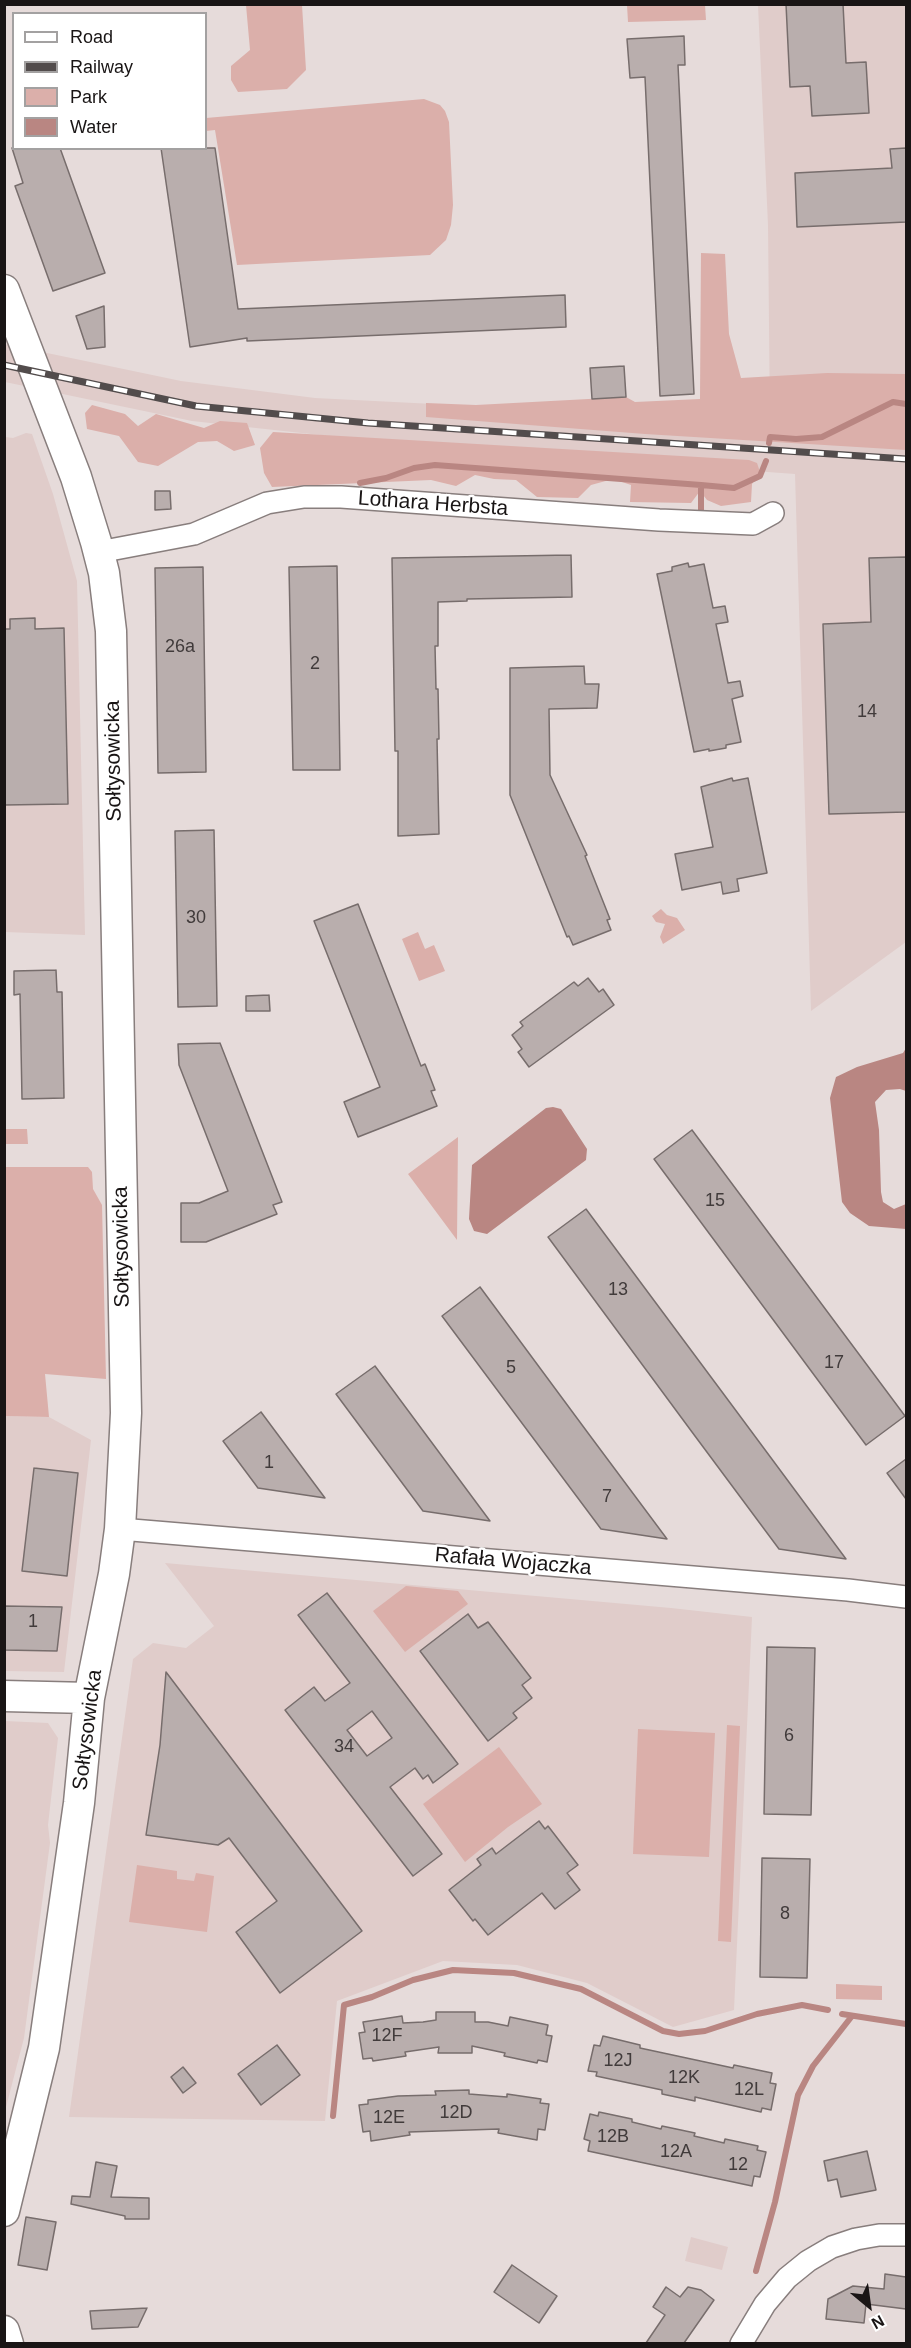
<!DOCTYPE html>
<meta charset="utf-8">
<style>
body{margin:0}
#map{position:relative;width:911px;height:2348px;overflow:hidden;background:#e6dbda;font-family:Arial,sans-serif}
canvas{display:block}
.frame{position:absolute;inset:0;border:6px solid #191515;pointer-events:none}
.legend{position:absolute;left:12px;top:12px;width:195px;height:138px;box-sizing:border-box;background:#fff;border:2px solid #a3a1a1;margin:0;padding:8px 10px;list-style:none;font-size:18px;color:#191515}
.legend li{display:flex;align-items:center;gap:12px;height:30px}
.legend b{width:30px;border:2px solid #a3a1a1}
.north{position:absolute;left:839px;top:2276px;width:60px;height:60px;-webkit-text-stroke:4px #fff;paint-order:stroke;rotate:151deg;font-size:16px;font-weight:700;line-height:24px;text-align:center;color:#191515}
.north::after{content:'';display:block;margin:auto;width:21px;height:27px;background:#191515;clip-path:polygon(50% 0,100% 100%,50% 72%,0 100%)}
</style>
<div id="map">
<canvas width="911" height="2348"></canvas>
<div class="frame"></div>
<ul class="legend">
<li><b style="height:8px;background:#fff"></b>Road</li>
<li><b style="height:8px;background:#524c4c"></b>Railway</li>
<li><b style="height:16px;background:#dbafaa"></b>Park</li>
<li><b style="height:16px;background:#b98682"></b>Water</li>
</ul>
<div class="north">N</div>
</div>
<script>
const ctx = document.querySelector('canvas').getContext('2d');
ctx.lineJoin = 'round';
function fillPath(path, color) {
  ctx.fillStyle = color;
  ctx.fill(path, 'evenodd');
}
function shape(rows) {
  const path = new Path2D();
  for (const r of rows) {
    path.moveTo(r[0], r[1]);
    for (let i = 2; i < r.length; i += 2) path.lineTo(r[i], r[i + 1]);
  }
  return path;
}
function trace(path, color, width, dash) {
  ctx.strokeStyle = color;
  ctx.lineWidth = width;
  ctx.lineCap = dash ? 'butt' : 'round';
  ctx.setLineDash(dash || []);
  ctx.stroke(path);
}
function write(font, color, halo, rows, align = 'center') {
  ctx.font = font + ' Arial,sans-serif';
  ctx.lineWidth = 5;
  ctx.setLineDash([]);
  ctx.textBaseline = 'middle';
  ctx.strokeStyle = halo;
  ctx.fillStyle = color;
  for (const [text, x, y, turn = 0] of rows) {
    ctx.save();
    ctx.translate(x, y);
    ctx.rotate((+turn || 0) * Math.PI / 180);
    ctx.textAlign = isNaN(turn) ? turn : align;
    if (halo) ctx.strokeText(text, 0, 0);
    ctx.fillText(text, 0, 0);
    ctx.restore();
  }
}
fillPath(shape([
 [758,5,906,5,906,942,811,1011,795,474,439,448,192,421,5,382,4,344,181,381,315,398,770,421,768,225],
 [26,433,32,434,53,494,77,581,85,935,5,932,4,435,5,437,13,438],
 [5,1416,49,1417,91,1440,64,1672,5,1671],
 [165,1563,671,1608,752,1617,734,2010,673,2027,587,1983,517,1965,443,1961,337,2001,325,2121,69,2117,133,1659,153,1643,186,1648,214,1626],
 [5,1721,48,1723,58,1738,48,1825,50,1843,24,2038,5,2111],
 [691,2237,728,2247,722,2270,685,2261]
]), '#e0ccca');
fillPath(shape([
 [246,5,302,5,306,70,287,89,238,92,231,80,231,66,250,50],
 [627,5,705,5,706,20,628,22],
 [424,99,440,105,445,111,449,122,453,205,451,225,446,240,430,255,237,265,215,130,206,131,206,118],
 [701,253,725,254,729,334,741,378,827,373,906,374,906,450,645,434,426,417,426,403,476,405,626,397,635,402,700,399],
 [92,405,125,414,138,426,156,414,204,428,220,421,247,423,255,445,234,451,217,441,198,442,158,466,138,462,119,436,87,429,85,413],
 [273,432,749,460,757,463,760,472,752,484,751,502,721,506,707,500,700,491,691,503,630,502,631,485,613,479,591,485,578,498,537,497,516,480,494,479,475,475,456,486,431,480,272,487,264,473,260,448],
 [661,909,667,915,677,918,685,930,663,944,660,937,665,924,656,922,652,916],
 [418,932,425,949,434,945,445,971,419,981,402,939],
 [5,1129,27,1129,28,1144,5,1144],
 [458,1137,457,1240,408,1174],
 [5,1167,88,1167,92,1172,93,1189,102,1205,106,1379,45,1374,49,1417,5,1416],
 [406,1586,458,1591,468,1604,405,1652,373,1611],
 [727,1725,740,1726,731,1942,718,1941],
 [638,1729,715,1733,709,1857,633,1854],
 [499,1747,542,1804,508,1827,465,1862,423,1804],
 [137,1865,177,1871,177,1879,194,1881,196,1873,214,1876,207,1932,129,1922],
 [836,1984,882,1986,882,2000,836,1999]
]), '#dbafaa');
fillPath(shape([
 [906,1048,906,1091,900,1089,886,1090,875,1102,879,1130,881,1192,883,1202,894,1209,906,1204,906,1229,869,1226,850,1213,842,1202,830,1098,836,1077,857,1067,903,1053],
 [553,1107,561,1109,587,1149,586,1160,487,1234,474,1231,469,1219,472,1165,546,1108]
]), '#b98682');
trace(shape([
 [769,443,770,437,796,439,822,437,893,402,906,404],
 [360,483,386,478,414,468,435,465,701,485],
 [701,513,701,485,734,488,760,476,766,461],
 [842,2014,906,2024],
 [333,2116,344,2005,372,1997,413,1980,453,1970,514,1973,581,1989,663,2031,679,2034,705,2031,757,2014,802,2005,828,2010],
 [756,2271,775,2202,798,2095,813,2066,852,2016]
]), '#b98682', 6);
const building = shape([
 [786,4,843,4,846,63,866,62,869,113,812,116,810,86,790,87,786,4],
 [684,36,685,65,678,65,694,394,660,396,645,77,630,78,627,39,684,36],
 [12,148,60,148,105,273,53,291,15,186,23,183,12,148],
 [161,148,215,148,238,309,565,295,566,327,247,341,247,338,190,347,161,148],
 [906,148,906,222,797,227,795,173,892,168,890,149,906,148],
 [104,306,105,347,87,349,76,316,104,306],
 [624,366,626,397,592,399,590,368,624,366],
 [155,491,170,491,171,509,155,510,155,491],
 [571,555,572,597,467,599,467,601,438,602,438,646,435,646,436,689,438,689,439,739,437,739,439,834,398,836,398,751,395,751,392,558,571,555],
 [906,557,906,812,829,814,823,624,871,622,869,558,906,557],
 [688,563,689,567,704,564,713,608,725,606,728,622,716,624,728,683,740,681,743,696,732,699,741,742,726,745,726,748,709,751,709,749,694,752,657,574,672,571,672,567,688,563],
 [337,566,340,770,293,770,289,567,337,566],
 [203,567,206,772,158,773,155,568,203,567],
 [35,618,35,629,64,628,68,804,4,805,4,629,10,629,10,619,35,618],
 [584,666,585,684,599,684,597,708,549,709,550,775,587,855,585,856,610,919,607,920,611,930,573,945,569,936,567,937,510,795,510,668,584,666],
 [732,778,733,781,748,778,767,873,737,879,739,891,723,894,721,882,682,890,675,854,713,847,701,787,732,778],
 [214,830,217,1006,178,1007,175,831,214,830],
 [358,904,421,1066,425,1064,435,1090,431,1091,437,1106,358,1137,344,1102,380,1087,314,921,358,904],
 [56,970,57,992,62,992,64,1098,22,1099,20,994,14,995,14,971,56,970],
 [588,978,599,992,603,989,614,1005,529,1067,518,1052,522,1049,512,1035,523,1026,520,1022,574,982,578,986,588,978],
 [269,995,270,1011,246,1011,246,996,269,995],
 [220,1043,282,1202,273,1205,277,1214,206,1242,181,1242,181,1203,199,1203,228,1191,179,1065,178,1044,220,1043],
 [692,1130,905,1416,866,1445,654,1159,692,1130],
 [586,1209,734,1408,846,1559,779,1549,692,1432,548,1237,586,1209],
 [480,1287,588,1433,667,1539,601,1529,442,1316,480,1287],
 [375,1366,490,1521,423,1511,336,1394,375,1366],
 [261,1412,325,1498,258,1488,223,1441,261,1412],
 [906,1459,906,1499,887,1473,906,1459],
 [34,1468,78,1473,67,1576,22,1571,34,1468],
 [327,1593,458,1764,433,1783,428,1775,423,1779,415,1768,390,1787,442,1854,413,1876,285,1710,314,1687,325,1701,350,1683,298,1615,327,1593],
 [372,1711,392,1738,367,1756,347,1730,372,1711],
 [4,1606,62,1607,57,1651,4,1650,4,1606],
 [468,1614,478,1628,488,1622,531,1678,522,1685,532,1698,513,1713,517,1718,488,1741,420,1651,468,1614],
 [767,1647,815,1648,811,1815,764,1814,767,1647],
 [166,1672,362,1931,280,1993,236,1932,277,1901,229,1838,218,1845,146,1835,160,1745,166,1672],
 [539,1821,545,1829,548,1826,578,1865,567,1873,580,1890,555,1909,542,1893,488,1935,475,1919,473,1921,449,1890,481,1865,477,1859,492,1848,496,1854,539,1821],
 [762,1858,810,1859,807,1978,760,1977,762,1858],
 [436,2012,475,2012,475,2022,488,2022,508,2026,510,2017,548,2025,546,2035,552,2036,547,2062,538,2060,537,2063,504,2056,505,2053,472,2046,472,2053,438,2053,439,2047,405,2052,406,2056,373,2061,372,2058,363,2059,359,2033,365,2032,363,2022,402,2016,403,2023,423,2022,436,2020,436,2012],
 [603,2036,640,2045,640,2048,733,2068,734,2065,772,2073,770,2083,776,2084,771,2110,762,2108,761,2112,695,2097,695,2101,662,2094,662,2090,596,2076,597,2072,588,2071,594,2045,600,2046,603,2036],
 [277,2045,300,2075,261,2105,238,2074,277,2045],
 [183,2067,196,2083,183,2093,171,2077,183,2067],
 [469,2090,469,2094,507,2097,507,2094,541,2099,540,2103,549,2104,545,2130,538,2129,537,2140,498,2133,499,2129,409,2132,410,2135,371,2141,370,2131,363,2132,359,2105,368,2104,368,2100,398,2096,436,2095,435,2091,469,2090],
 [599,2112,632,2119,632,2122,661,2129,662,2126,695,2133,694,2136,724,2143,725,2139,758,2146,757,2150,766,2152,760,2177,754,2176,752,2186,588,2151,590,2141,584,2139,590,2114,598,2116,599,2112],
 [867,2151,876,2190,841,2197,837,2179,828,2181,824,2161,867,2151],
 [96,2162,117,2166,111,2197,149,2198,149,2219,125,2219,125,2216,71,2204,72,2196,90,2197,96,2162],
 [26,2217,56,2222,47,2270,18,2265,26,2217],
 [512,2265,557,2296,539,2323,494,2292,512,2265],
 [885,2274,906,2277,906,2309,866,2304,864,2323,826,2319,828,2299,853,2286,884,2289,885,2274],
 [666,2287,680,2297,688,2287,701,2290,714,2300,684,2343,646,2343,665,2315,653,2307,666,2287],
 [147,2308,138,2327,92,2329,90,2311,147,2308]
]);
fillPath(building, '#b9aead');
trace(building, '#776d6c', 1.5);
const street = shape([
 [99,552,194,534,267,503,304,497,341,497,659,520,753,524,773,513],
 [120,1529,848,1590,906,1597],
 [741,2344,765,2304,787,2278,808,2261,832,2247,856,2239,879,2235,906,2235]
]);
const secondary = shape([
 [4,290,76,477,96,542,104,573,111,631,126,1413,120,1529,114,1574,89,1698,79,1803,44,2048,4,2211],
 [4,1696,89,1698],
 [4,2331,8,2344]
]);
trace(street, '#887e7d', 24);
trace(secondary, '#887e7d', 33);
trace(street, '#fff', 21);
trace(secondary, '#fff', 30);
const rail = shape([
 [4,365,196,406,368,423,906,459]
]);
trace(rail, '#524c4c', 7);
trace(rail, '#fff', 4.5, [14]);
write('18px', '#413b3b', null, [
 ["26a",180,647],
 ["2",315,664],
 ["14",867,712],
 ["30",196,918],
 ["15",715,1201],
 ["13",618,1290],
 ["17",834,1363],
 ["5",511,1368],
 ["1",269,1463],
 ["7",607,1497],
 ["1",33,1622],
 ["6",789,1736],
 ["34",344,1747],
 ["8",785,1914],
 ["12F",387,2036],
 ["12J",618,2061],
 ["12K",684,2078],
 ["12L",749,2090],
 ["12D",456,2113],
 ["12E",389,2118],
 ["12B",613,2137],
 ["12A",676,2152],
 ["12",738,2165]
]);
write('21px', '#191515', '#fff', [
 ["Lothara Herbsta",433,504,4],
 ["Sołtysowicka",114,761,-91],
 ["Sołtysowicka",122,1247,-91],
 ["Rafała Wojaczka",513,1562,5],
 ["Sołtysowicka",88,1730,-83]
]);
</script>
